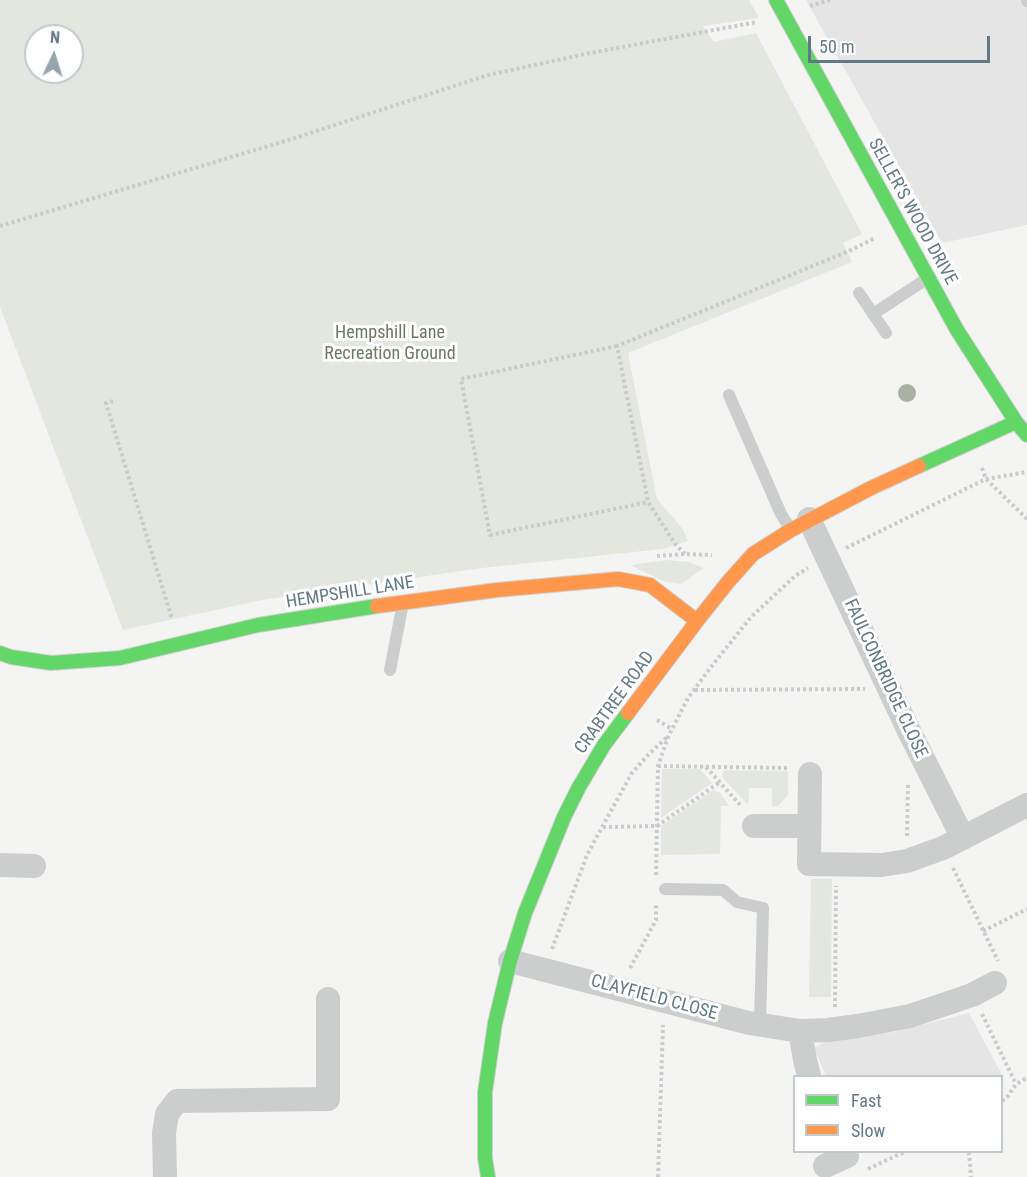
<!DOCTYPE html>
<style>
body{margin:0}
#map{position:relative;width:1027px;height:1177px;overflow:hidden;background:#f4f4f2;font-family:"Roboto Condensed",sans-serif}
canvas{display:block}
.legend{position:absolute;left:793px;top:1075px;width:210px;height:78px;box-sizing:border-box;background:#fff;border:2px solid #c0cace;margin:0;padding:8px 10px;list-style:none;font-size:18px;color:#617a85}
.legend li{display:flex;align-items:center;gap:12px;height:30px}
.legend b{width:30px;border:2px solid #c0cace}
.north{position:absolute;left:24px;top:24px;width:60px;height:60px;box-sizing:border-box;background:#fff;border:2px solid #c0cace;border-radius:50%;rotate:4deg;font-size:16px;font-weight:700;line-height:24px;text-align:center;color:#617a85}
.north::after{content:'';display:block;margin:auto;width:21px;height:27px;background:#94a5ab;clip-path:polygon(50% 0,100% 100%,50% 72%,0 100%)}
.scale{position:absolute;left:808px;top:36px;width:182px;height:27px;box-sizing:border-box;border:3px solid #617a85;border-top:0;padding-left:8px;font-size:18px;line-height:21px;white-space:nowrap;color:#617a85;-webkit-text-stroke:4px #fff;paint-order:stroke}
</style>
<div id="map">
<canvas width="1027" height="1177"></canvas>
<ul class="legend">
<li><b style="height:8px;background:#63d668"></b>Fast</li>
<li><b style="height:8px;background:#ff974d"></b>Slow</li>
</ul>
<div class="north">N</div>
<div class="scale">50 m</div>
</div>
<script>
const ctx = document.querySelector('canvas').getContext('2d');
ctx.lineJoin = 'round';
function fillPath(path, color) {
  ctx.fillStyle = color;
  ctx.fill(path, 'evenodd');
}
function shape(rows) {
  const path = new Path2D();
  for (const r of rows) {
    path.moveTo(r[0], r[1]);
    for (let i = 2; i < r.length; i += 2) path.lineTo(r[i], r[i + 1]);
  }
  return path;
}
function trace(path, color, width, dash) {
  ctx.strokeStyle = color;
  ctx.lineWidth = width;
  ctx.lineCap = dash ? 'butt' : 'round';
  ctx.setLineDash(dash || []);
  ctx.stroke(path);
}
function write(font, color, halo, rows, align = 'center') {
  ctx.font = font + ' "Roboto Condensed",sans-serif';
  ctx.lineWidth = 6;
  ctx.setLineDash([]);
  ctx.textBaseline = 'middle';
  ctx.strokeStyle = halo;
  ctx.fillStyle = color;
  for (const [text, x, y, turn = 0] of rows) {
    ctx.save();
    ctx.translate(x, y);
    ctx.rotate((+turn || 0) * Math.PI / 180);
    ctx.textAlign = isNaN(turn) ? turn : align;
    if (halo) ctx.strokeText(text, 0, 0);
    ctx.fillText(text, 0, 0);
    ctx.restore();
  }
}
fillPath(shape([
 [806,0,1027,0,1027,225,942,243],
 [969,1013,1003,1077,1002,1083,1002,1076,826,1076,814,1048,831,1039,889,1033]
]), '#e4e5e4');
fillPath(shape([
 [0,0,749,0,759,18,703,26,714,42,756,33,862,234,843,243,852,262,628,353,657,499,682,528,688,541,663,549,482,568,262,600,123,630,0,307],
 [36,36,72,36,72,72,36,72],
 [668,560,688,562,704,568,681,584,665,582,630,565],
 [662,769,700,769,712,783,661,818],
 [724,770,788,771,788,795,778,806,772,807,772,788,749,788,748,805,724,779,722,774],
 [713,790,720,793,729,806,721,806,720,854,661,855,661,826],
 [811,879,832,879,831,997,809,997]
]), '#e4e7e0');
const fast = shape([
 [776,0,957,330,1016,422,1027,435],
 [919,466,1016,422],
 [0,653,11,657,51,663,120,658,258,625,377,606],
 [488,1177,485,1158,485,1092,495,1023,510,961,525,913,564,817,579,787,604,745,628,713]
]);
const slow = shape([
 [377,606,497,590,618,579,650,585,697,621],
 [628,713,697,621,728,582,753,554,791,530,871,488,919,466]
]);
trace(fast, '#d0d2d2', 16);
trace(slow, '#d0d2d2', 16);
trace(shape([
 [810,6,830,0],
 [0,226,292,139,488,75,590,53,757,22],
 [617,346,461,379,490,535,648,502],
 [113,401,106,403,172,619],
 [982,468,986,479,1027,519],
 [846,548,986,479,1027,472],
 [685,554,676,545,648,502,617,346,847,252,875,238],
 [657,556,685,554,712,555],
 [695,690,865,689],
 [657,720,672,729],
 [658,766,789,768],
 [706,767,741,806],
 [603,827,657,826,720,782],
 [907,836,908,784],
 [953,868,998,961],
 [656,875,658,766,668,737,688,698,711,667,751,617,795,576,808,568],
 [983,931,1027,909],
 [552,949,587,855,602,827,632,773,648,755,667,737],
 [630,968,656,920,656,904],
 [835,1007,836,886],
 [982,1014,1016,1084],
 [1002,1101,1008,1096,1016,1084,1027,1078],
 [969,1152,971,1177],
 [868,1169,904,1152],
 [658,1177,663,1025]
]), '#cacbcc', 4, [3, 3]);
trace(shape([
 [1027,0,1027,1],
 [859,293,886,333],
 [873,314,928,278],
 [729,395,781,514,791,530],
 [390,670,403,603],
 [665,889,723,890,737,902,763,908,760,1025]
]), '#cccdcd', 12);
trace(shape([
 [809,519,908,729,963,838],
 [810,774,809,864,882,865,907,861,943,848,1027,805],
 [754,826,809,826],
 [0,865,34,866],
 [510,961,749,1023,800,1031,828,1030,858,1026,910,1016,972,995,995,983],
 [800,1031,805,1060,809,1076],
 [825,1166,847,1156,844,1152],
 [165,1177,164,1133,167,1114,177,1101,328,1099,328,999]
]), '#cccdcd', 24);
trace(fast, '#63d668', 14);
trace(slow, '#ff974d', 14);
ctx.fillStyle = '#a8b1a2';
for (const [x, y] of [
 [907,393]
]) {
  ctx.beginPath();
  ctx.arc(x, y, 9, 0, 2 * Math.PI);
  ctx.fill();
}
write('18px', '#617a85', '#fff', [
 ["SELLER'S WOOD DRIVE",912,212,61],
 ["HEMPSHILL LANE",350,593,-9],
 ["FAULCONBRIDGE CLOSE",885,679,65],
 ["CRABTREE ROAD",615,703,-54],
 ["CLAYFIELD CLOSE",654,998,15]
]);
write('18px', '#697b60', '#fff', [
 ["Hempshill Lane",390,333],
 ["Recreation Ground",390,354]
]);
</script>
